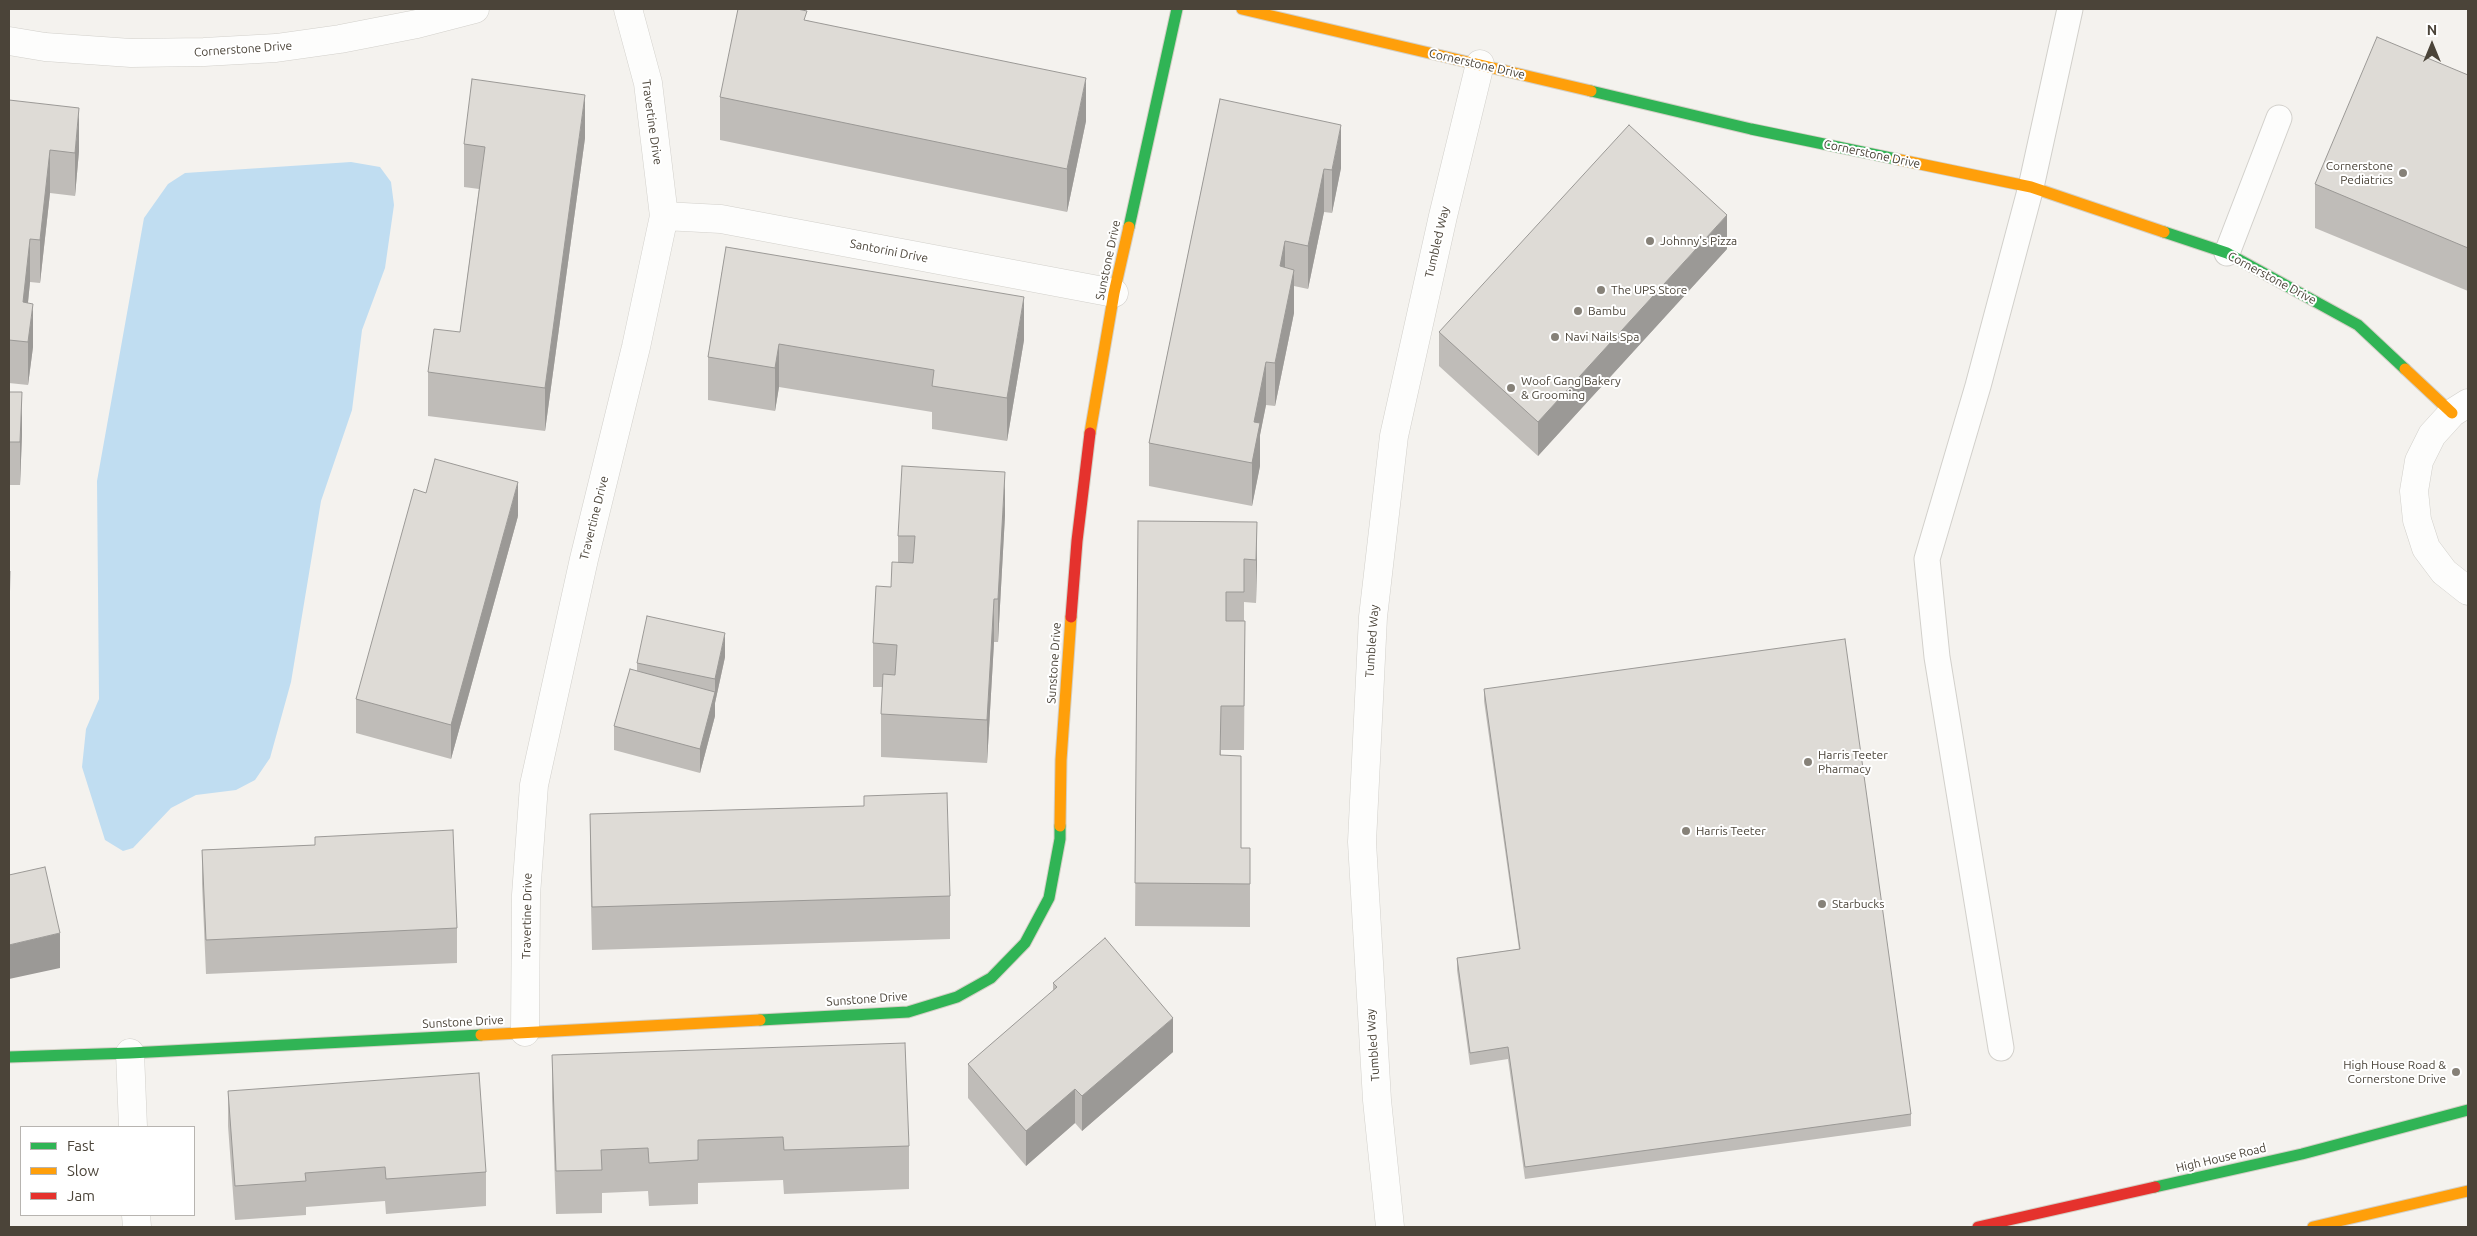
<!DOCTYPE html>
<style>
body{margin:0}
#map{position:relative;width:2477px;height:1236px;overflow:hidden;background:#f4f2ee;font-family:Ubuntu,sans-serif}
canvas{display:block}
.frame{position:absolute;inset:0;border:10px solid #4b4439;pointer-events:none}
.legend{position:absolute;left:20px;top:1126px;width:175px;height:90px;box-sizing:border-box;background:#fff;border:1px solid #b7b4b0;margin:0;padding:6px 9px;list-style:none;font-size:15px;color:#4b4439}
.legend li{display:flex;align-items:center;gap:10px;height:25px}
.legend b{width:25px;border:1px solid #b7b4b0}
.north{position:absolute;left:2407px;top:20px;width:50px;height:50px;-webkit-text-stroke:4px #fff;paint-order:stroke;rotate:0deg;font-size:14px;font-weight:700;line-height:20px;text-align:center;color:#4b4439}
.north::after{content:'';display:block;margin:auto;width:18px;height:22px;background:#4b4439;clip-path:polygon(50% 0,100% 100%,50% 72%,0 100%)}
</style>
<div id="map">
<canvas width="2477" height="1236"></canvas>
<div class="frame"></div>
<ul class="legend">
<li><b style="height:6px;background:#30b455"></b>Fast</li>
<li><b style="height:6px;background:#ff9f0a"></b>Slow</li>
<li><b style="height:6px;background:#e5322d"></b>Jam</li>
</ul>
<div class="north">N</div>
</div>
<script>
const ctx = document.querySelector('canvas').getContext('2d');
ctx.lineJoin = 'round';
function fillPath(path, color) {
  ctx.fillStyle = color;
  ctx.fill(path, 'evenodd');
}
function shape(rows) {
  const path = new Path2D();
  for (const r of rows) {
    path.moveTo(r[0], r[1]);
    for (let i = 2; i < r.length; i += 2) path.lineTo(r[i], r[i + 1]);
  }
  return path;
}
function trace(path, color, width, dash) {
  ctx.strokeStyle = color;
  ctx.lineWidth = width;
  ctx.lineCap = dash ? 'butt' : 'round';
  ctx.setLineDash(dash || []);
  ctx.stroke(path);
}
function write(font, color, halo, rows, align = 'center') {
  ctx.font = font + ' Ubuntu,sans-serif';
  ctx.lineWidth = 4;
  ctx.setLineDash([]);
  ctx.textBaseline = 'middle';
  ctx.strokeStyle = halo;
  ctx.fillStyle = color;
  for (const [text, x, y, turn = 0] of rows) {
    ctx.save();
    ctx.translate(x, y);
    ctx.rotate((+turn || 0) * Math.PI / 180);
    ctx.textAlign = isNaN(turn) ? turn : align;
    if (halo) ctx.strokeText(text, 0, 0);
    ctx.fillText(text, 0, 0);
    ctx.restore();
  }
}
fillPath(shape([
 [351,162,380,167,391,182,394,205,385,268,362,330,352,410,321,501,291,682,270,758,255,780,236,790,196,795,171,808,133,848,123,851,105,840,82,767,86,729,99,699,97,481,144,218,168,184,185,173]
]), '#c0ddf1');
const lane = shape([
 [2227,253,2279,118],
 [2001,1048,1937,657,1927,559,1978,386,2031,187,2070,9]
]);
const street = shape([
 [9,41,45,47,131,53,204,52,276,48,340,39,417,24,475,9],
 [664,216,721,219,1114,293],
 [2468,403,2452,413,2432,435,2419,461,2414,491,2417,520,2426,548,2444,572,2468,591],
 [525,1032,526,895,534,785,584,559,636,347,664,216,648,83,628,9],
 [130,1053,133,1127],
 [136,1215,137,1227],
 [1390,1227,1377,1100,1362,842,1373,617,1394,436,1443,216,1480,64]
]);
const fast = shape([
 [1591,91,1751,129,1896,159],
 [1129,227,1177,9],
 [2164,232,2227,253,2358,325,2405,369],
 [760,1020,908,1012,957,997,991,978,1025,943,1049,898,1060,839,1060,826],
 [9,1057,130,1053,481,1035],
 [2155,1187,2302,1154,2468,1110]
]);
const slow = shape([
 [1242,9,1591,91],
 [1896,159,2031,187,2164,232],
 [2405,369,2452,413],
 [1090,433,1114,293,1129,227],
 [1060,826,1061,760,1071,617],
 [481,1035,760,1020],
 [2313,1227,2468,1191]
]);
const jam = shape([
 [1071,617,1077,541,1090,433],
 [1978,1227,2155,1187]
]);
trace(lane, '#d2d0cb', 27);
trace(street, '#d2d0cb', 29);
trace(fast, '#d3cfc5', 13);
trace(slow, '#d3cfc5', 13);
trace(jam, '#d3cfc5', 13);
trace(lane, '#fdfdfc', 25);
trace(street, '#fdfdfc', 28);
trace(fast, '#30b455', 11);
trace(slow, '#ff9f0a', 11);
trace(jam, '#e5322d', 11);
fillPath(shape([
 [807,20,1086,121,1067,212,720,140,720,97],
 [2468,75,2468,291,2315,228,2315,184],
 [1220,99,1341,168,1332,213,1324,212,1308,289,1294,286,1294,313,1275,406,1266,405,1260,435,1260,466,1252,506,1149,486,1149,443],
 [9,100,79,151,75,196,50,193,40,283,30,282,28,303,33,347,28,385,9,383],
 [585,138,545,431,428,416,428,372,460,332,479,189,464,187,464,144],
 [726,247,1024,340,1007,441,932,429,932,412,779,387,775,411,708,400,708,357],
 [1727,249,1538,456,1439,366,1439,332],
 [9,392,22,435,20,485,9,485],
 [1005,515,998,642,994,642,987,763,881,757,881,714,883,687,873,687,873,643,891,587,898,562,898,536],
 [518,516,451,759,356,733,356,699],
 [1138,521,1257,522,1256,603,1244,602,1244,621,1245,621,1244,750,1221,750,1221,755,1241,848,1250,848,1250,927,1135,926],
 [725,657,715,703,715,716,700,773,614,750,614,726,637,670,637,663],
 [1484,689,1911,1114,1911,1126,1525,1179,1508,1059,1470,1065,1457,970,1457,958,1519,949,1484,701],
 [590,814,950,896,950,939,592,950,590,857],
 [315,837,457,928,457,963,206,974,202,884,202,850,315,845],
 [1053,983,1173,1052,1082,1131,1075,1123,1026,1166,968,1098,968,1064,1053,991],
 [552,1055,909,1146,909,1189,784,1194,783,1180,698,1183,698,1204,649,1206,648,1191,602,1193,602,1213,556,1214,552,1098],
 [228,1091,486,1172,486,1206,386,1214,385,1201,306,1207,306,1215,235,1220,228,1126]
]), '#bfbcb8');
fillPath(shape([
 [1086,78,1086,121,1067,212,1067,169],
 [585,95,585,138,545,431,545,388],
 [79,108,79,151,75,196,75,153],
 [1341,125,1341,168,1332,213,1332,170],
 [50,150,50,193,40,283,40,240],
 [1324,169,1324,212,1308,289,1308,246],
 [1727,215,1727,249,1538,456,1538,422],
 [30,239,30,282,24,341,23,302],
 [1285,241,1285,284,1280,266],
 [1294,270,1294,313,1275,406,1275,363],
 [1024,297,1024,340,1007,441,1007,398],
 [33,304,33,347,28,385,28,342],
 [779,344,779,387,775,411,775,368],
 [1266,362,1266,405,1260,435,1260,466,1252,506,1252,463,1254,422],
 [22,392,22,435,20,485,20,442],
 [1005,472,1005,515,998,642,998,599],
 [518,482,518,516,451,759,451,725],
 [1257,522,1257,565,1256,603,1256,560],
 [10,571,10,614,9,655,9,612],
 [994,599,994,642,987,763,987,720],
 [725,633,725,657,715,703,715,716,700,773,700,749,715,692,715,679],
 [60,933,60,968,9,979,9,945],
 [1173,1018,1173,1052,1082,1131,1082,1096],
 [1075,1089,1075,1123,1026,1166,1026,1131]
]), '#9b9996');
const building = shape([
 [738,9,797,9,807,11,804,20,1086,78,1067,169,720,97,738,9],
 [2377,37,2468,75,2468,248,2315,184,2377,37],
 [472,79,585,95,545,388,428,372,434,329,460,332,485,147,464,144,472,79],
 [1220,99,1341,125,1332,170,1324,169,1308,246,1285,241,1280,266,1294,270,1275,363,1266,362,1254,422,1260,423,1252,463,1149,443,1220,99],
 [9,100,79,108,75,153,50,150,40,240,30,239,23,302,33,304,28,342,9,340,9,100],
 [1629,125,1727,215,1538,422,1439,332,1629,125],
 [726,247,1024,297,1007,398,932,386,934,370,779,344,775,368,708,357,726,247],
 [9,392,22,392,20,442,9,442,9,465,9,392],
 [435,459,518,482,451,725,356,699,414,489,426,493,435,459],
 [902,466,1005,472,998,599,994,599,987,720,881,714,883,674,895,675,897,645,873,643,876,586,891,587,892,562,913,563,915,536,898,536,902,466],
 [1138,521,1257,522,1256,560,1244,559,1244,592,1226,592,1226,621,1245,621,1244,706,1221,706,1220,755,1241,756,1241,848,1250,848,1250,884,1135,883,1138,521],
 [9,571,10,571,9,612,9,571],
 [647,616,725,633,715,679,637,663,647,616],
 [1845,639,1911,1114,1525,1167,1508,1047,1470,1053,1457,958,1520,949,1484,689,1845,639],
 [630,669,715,692,700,749,614,726,630,669],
 [947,793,950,896,592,907,590,814,864,806,864,796,947,793],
 [453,830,457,928,206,940,202,850,315,845,315,837,453,830],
 [45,867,60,933,9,945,9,875,45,867],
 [1105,938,1173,1018,1082,1096,1075,1089,1026,1131,968,1064,1057,987,1053,983,1105,938],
 [905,1043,909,1146,784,1150,783,1137,698,1140,698,1160,649,1163,648,1148,601,1150,602,1170,556,1171,552,1055,905,1043],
 [479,1073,486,1172,386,1179,385,1167,305,1173,306,1181,235,1186,228,1091,479,1073]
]);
fillPath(building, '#dedbd6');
trace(building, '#9b9996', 1);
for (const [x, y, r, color] of [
 [2403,173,5,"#868178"],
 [1650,241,5,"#868178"],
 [1601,290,5,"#868178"],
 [1578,311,5,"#868178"],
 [1555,337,5,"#868178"],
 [1511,388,5,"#868178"],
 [1808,762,5,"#868178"],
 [1686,831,5,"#868178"],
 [1822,904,5,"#868178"],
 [2456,1072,5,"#868178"]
]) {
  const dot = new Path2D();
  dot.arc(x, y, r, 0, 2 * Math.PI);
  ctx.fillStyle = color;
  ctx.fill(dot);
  trace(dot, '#fff', 2);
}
write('12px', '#4b4439', '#fff', [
 ["Cornerstone Drive",243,49,-4],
 ["Cornerstone Drive",1477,64,13],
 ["Travertine Drive",652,122,82],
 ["Cornerstone Drive",1872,154,12],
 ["Tumbled Way",1437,242,-77],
 ["Santorini Drive",889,251,11],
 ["Sunstone Drive",1108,260,-78],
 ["Cornerstone Drive",2272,278,28],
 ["Travertine Drive",594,518,-76],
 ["Tumbled Way",1372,641,-86],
 ["Sunstone Drive",1054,663,-86],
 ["Travertine Drive",527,916,-89],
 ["Sunstone Drive",867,999,-4],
 ["Sunstone Drive",463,1022,-3],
 ["Tumbled Way",1373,1045,-94],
 ["High House Road",2221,1158,-13]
]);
write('12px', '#4b4439', '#fff', [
 ["Cornerstone",2393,166,"right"],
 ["Pediatrics",2393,180,"right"],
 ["Johnny's Pizza",1660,241],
 ["The UPS Store",1611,290],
 ["Bambu",1588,311],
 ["Navi Nails Spa",1565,337],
 ["Woof Gang Bakery",1521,381],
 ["& Grooming",1521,395],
 ["Harris Teeter",1818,755],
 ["Pharmacy",1818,769],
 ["Harris Teeter",1696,831],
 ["Starbucks",1832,904],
 ["High House Road &",2446,1065,"right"],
 ["Cornerstone Drive",2446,1079,"right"]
], 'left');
</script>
